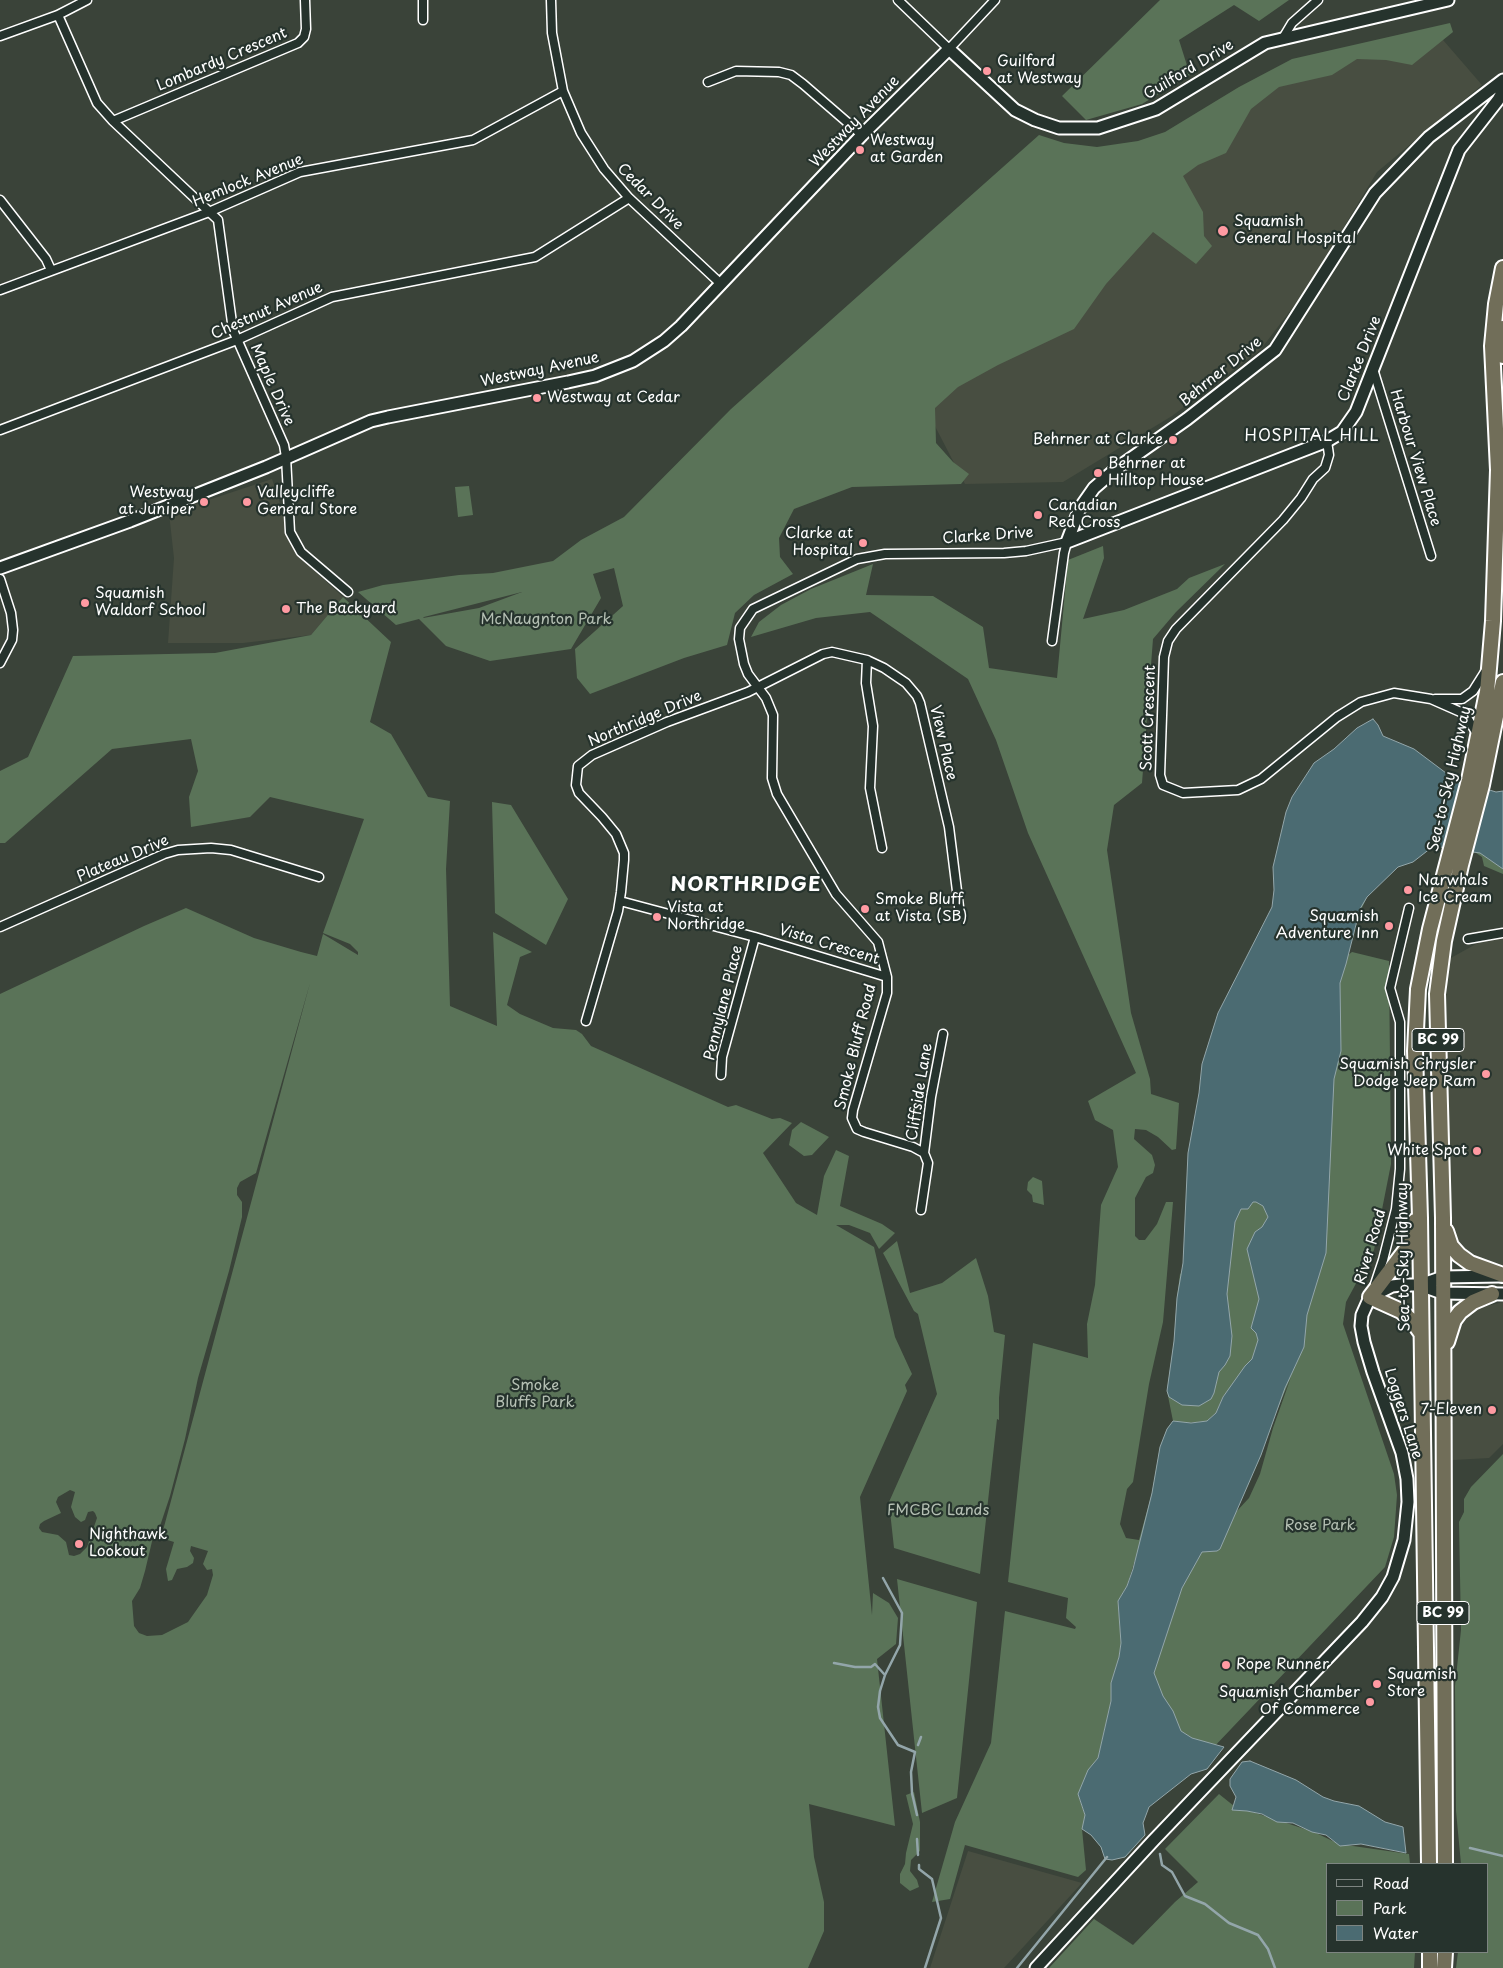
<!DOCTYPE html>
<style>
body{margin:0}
#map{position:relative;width:1503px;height:1968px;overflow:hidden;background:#3a4339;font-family:"Playpen Sans",sans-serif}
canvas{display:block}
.legend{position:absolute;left:1326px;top:1863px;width:162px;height:90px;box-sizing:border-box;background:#26332d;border:1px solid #7d8581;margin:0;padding:6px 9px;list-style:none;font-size:15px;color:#fff}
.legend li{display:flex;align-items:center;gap:10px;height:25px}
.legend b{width:25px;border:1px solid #7d8581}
</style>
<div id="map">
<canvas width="1503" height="1968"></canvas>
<ul class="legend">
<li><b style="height:6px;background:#26332d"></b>Road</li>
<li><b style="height:14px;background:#5a7358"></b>Park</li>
<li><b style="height:14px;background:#4b6b72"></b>Water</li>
</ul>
</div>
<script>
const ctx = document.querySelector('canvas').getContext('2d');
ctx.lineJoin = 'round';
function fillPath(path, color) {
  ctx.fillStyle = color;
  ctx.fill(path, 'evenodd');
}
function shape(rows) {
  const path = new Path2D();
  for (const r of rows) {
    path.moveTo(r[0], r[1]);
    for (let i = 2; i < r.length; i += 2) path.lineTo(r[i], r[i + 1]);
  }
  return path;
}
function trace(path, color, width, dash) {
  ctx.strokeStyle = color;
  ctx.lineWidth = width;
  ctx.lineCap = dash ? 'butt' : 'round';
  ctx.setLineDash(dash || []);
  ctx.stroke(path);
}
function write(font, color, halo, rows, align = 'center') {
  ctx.font = font + ' "Playpen Sans",sans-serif';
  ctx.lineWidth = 4.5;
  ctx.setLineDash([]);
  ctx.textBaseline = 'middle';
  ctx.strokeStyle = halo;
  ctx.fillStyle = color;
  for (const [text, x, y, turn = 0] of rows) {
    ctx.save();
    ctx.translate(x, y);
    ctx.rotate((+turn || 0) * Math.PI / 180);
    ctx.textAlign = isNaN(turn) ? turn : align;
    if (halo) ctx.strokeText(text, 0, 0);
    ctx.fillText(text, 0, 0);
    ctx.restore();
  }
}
fillPath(shape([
 [1437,33,1482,85,1377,172,1306,290,1261,349,1172,416,1063,482,965,484,925,407,1225,113,1304,70],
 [272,479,297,555,343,597,311,635,243,643,168,643,174,558,169,513],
 [1503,936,1503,1266,1473,1259,1458,1244,1452,1231,1449,1212,1446,994,1449,959,1485,939],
 [1503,1302,1503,1444,1489,1458,1453,1460,1452,1361,1454,1339,1458,1326,1467,1315,1479,1308],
 [968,1851,1082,1883,1004,1968,930,1968]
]), '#484e41');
fillPath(shape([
 [1160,0,1289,0,1259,21,1234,5,1179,40,1190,75,1142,104,1086,120,1062,96],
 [1450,23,1453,32,1412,65,1386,60,1357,59,1332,75,1279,87,1251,109,1226,153,1198,165,1183,176,1203,212,1204,236,1212,246,1196,264,1153,232,1106,284,1074,329,998,365,958,387,935,408,936,443,953,462,969,474,961,484,852,487,794,509,779,538,780,557,793,574,754,595,735,613,727,645,684,658,590,694,577,678,575,649,623,606,614,568,593,574,601,598,571,649,490,661,446,646,419,619,396,625,358,592,383,585,459,575,493,573,553,561,581,540,624,517,731,409,1039,135,1064,143,1097,147,1138,141,1165,132,1239,87,1292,59],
 [522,592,479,608,423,618,424,617],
 [469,486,473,515,458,517,455,487],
 [1103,546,1104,558,1083,619,1124,610,1177,589,1189,578,1225,564,1176,612,1153,639,1142,783,1114,805,1107,850,1131,1013,1150,1079,1151,1094,1179,1103,1176,1149,1172,1150,1158,1137,1146,1130,1135,1129,1134,1139,1152,1155,1155,1165,1153,1173,1146,1177,1135,1198,1135,1236,1139,1240,1145,1240,1157,1224,1166,1202,1173,1202,1163,1322,1149,1384,1133,1482,1127,1489,1120,1524,1126,1538,1139,1540,1152,1493,1160,1447,1167,1429,1173,1421,1167,1391,1174,1341,1177,1298,1180,1274,1225,1247,1271,1125,1272,1338,1223,1397,1216,1413,1207,1421,1187,1423,1134,1563,1127,1586,1118,1601,1121,1643,1119,1657,1111,1683,1111,1701,1098,1758,1090,1769,1079,1798,1085,1815,1142,1838,1125,1857,1112,1860,1105,1859,1101,1847,1091,1835,1082,1829,1086,1870,1078,1877,965,1845,950,1899,932,1902,955,1822,991,1743,1005,1611,1075,1629,1076,1627,1066,1618,1068,1598,1008,1582,1033,1343,1088,1358,1087,1324,1095,1285,1101,1205,1118,1167,1113,1130,1095,1120,1088,1101,1136,1073,1028,833,996,740,968,679,870,612,816,618,751,637,759,622,781,605,811,589,873,564,866,595,933,596,983,627,989,668,1057,678,1068,560],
 [343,597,391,642,370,722,391,734,428,797,450,801,446,869,450,1006,497,1026,493,932,532,952,520,957,507,1005,520,1014,553,1028,576,1030,582,1034,591,1046,728,1107,736,1105,772,1119,780,1118,792,1123,763,1153,796,1203,817,1215,824,1176,836,1150,849,1156,840,1206,882,1224,895,1233,879,1249,870,1233,849,1225,836,1225,874,1247,895,1337,912,1374,905,1385,907,1391,860,1497,872,1615,873,1593,889,1603,898,1618,896,1644,877,1659,895,1826,809,1804,814,1857,824,1902,824,1931,808,1968,0,1968,0,994,144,926,186,908,254,938,301,952,317,956,323,934,358,955,358,952,350,944,323,933,364,819,270,797,250,817,191,827,189,797,198,771,191,739,112,749,5,843,0,843,0,771,28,757,73,656,215,653,311,635],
 [310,983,161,1538,174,1542,166,1569,168,1581,172,1580,177,1569,187,1567,193,1563,194,1558,190,1551,191,1546,208,1551,203,1564,207,1570,212,1569,213,1575,207,1595,188,1622,162,1635,147,1636,139,1633,134,1626,132,1601,140,1588,145,1571,154,1533,160,1526,170,1496,185,1439,198,1378,229,1271,242,1217,242,1202,237,1195,237,1188,240,1182,256,1173],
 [70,1490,75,1492,71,1507,75,1517,81,1522,85,1520,88,1512,93,1511,95,1513,97,1518,87,1547,80,1554,74,1556,69,1555,66,1542,58,1535,42,1532,39,1528,40,1524,44,1521,61,1513,56,1502,58,1497],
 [492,802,511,805,568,899,546,945,495,913],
 [1503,828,1503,874,1484,866,1482,857,1476,853,1440,847,1431,848,1413,862,1398,867,1377,886,1367,897,1356,921,1348,955,1352,952,1389,961,1391,1164,1374,1250,1346,1302,1343,1324,1394,1474,1397,1495,1394,1537,1385,1567,1212,1749,1177,1731,1147,1675,1244,1424,1325,974,1382,861],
 [1291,1377,1273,1428,1260,1474,1249,1498,1236,1512,1261,1455,1270,1427],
 [801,1122,829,1137,812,1155,804,1156,789,1145,792,1130],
 [1033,1177,1042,1181,1044,1205,1033,1202,1032,1195,1027,1190,1028,1182],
 [897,1241,910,1293,942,1283,976,1258,988,1296,994,1332,1005,1335,999,1398,999,1420,997,1419,980,1574,894,1548,889,1502,937,1394,918,1314,914,1311,883,1253],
 [1503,1454,1503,1968,1456,1968,1458,1952,1487,1952,1487,1864,1461,1864,1456,1811,1455,1686,1461,1630,1459,1522,1464,1512,1464,1499,1471,1487],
 [897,1579,977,1602,957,1798,922,1813],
 [914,1792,920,1822,920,1851,911,1860,910,1871,917,1880,919,1887,910,1891,900,1883,900,1874,905,1864,906,1853,913,1824,906,1795],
 [1219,1794,1234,1806,1314,1832,1339,1844,1409,1854,1410,1864,1327,1864,1327,1952,1415,1952,1414,1968,1049,1968,1094,1919,1133,1945,1175,1902,1198,1882,1165,1849]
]), '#5a7358');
const water = shape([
 [1373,719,1378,725,1383,736,1414,749,1454,779,1496,792,1503,791,1503,869,1480,853,1440,847,1431,848,1413,862,1398,867,1367,897,1360,909,1346,964,1340,983,1341,1051,1334,1079,1326,1253,1307,1315,1304,1347,1285,1388,1261,1455,1220,1549,1217,1551,1202,1552,1182,1588,1154,1673,1163,1696,1173,1711,1181,1731,1192,1738,1224,1747,1207,1769,1191,1774,1149,1807,1143,1823,1145,1835,1125,1857,1112,1860,1105,1859,1101,1847,1091,1835,1082,1829,1085,1815,1078,1794,1088,1770,1098,1758,1111,1701,1111,1683,1119,1657,1121,1643,1118,1601,1127,1586,1133,1569,1152,1493,1160,1447,1167,1429,1173,1421,1191,1423,1207,1421,1216,1413,1223,1397,1245,1366,1252,1359,1258,1340,1256,1333,1251,1328,1259,1299,1247,1249,1255,1232,1262,1227,1268,1217,1263,1206,1256,1202,1253,1202,1248,1209,1241,1209,1235,1222,1227,1294,1232,1336,1230,1356,1225,1365,1219,1372,1214,1393,1211,1399,1199,1406,1182,1405,1169,1397,1167,1391,1174,1341,1177,1298,1183,1263,1188,1153,1199,1093,1202,1064,1218,1013,1272,907,1274,890,1273,867,1286,812,1292,797,1314,763,1334,749,1357,728,1373,719],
 [1250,1761,1296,1780,1323,1797,1334,1801,1359,1806,1385,1822,1403,1827,1406,1853,1361,1844,1340,1846,1326,1835,1312,1832,1293,1823,1277,1822,1262,1814,1247,1811,1232,1810,1236,1797,1230,1786,1230,1779,1242,1762,1250,1761]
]);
fillPath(water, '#4b6b72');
trace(water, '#93a6aa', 1);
trace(shape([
 [883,1578,902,1613,900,1645,885,1675,880,1691,878,1707,880,1718,898,1745,915,1752,911,1772,912,1793,917,1815],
 [834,1663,855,1667,871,1667,875,1664,884,1674],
 [918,1745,921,1737],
 [917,1839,918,1855],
 [1470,1848,1503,1856],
 [1160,1854,1162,1865,1172,1872,1185,1896,1205,1904,1229,1923,1258,1935,1268,1949,1275,1968],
 [919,1865,919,1869,932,1879,941,1918,925,1968],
 [1017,1968,1107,1857]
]), '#93a6aa', 2.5);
const street = shape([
 [423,0,423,20],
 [551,0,552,33,563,91,581,133,604,169,629,198,721,284],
 [898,0,949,49,995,0],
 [58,15,97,103,113,121,218,220,233,330,284,445,286,457,290,532,301,552,348,592],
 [0,36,58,15,87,0],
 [1283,38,1292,23,1318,0],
 [708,82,736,71,779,72,791,75,803,84,862,135],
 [113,121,298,43,304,37,306,29,305,0],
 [0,200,46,259,51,270],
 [0,290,209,212,300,172,473,140,563,91],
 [1373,369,1431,556],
 [0,430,237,340,332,297,535,257,629,198],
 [1327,441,1329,455,1325,468,1313,479,1301,498,1283,520,1176,629,1168,641,1164,657,1160,775,1163,785,1183,793,1238,790,1261,779,1337,717,1361,702,1394,693,1431,699,1465,714,1477,734],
 [0,579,11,613,13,630,12,640,0,663],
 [1052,641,1064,553,1067,542],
 [867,660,866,683,873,726,870,788,882,848],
 [1435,699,1462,699,1473,691,1485,672],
 [620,901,755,937,887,977,878,942,836,894,777,794,772,778,773,715,766,698,748,674,744,664,739,639,740,628,753,609,857,559,885,554,1004,553,1026,551,1067,542],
 [0,927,164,854,178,850,211,848,231,850,319,877],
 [1468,939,1503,933],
 [887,977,887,993,853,1110,852,1118,857,1129,864,1132,913,1147,924,1153,928,1163,921,1210],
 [586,1021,618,911,621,892,624,860,624,853,616,834,602,817,579,793,576,785,578,766,592,755,667,722,748,692,823,654,832,652,867,660,884,668,906,683,917,696,920,703,949,827,960,915],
 [721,1075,722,1057,755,937],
 [924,1153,931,1097,943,1034],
 [1375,1284,1383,1260,1396,1209,1400,1169,1400,1022,1390,988,1409,908]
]);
const secondary = shape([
 [1067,542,1327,441,1342,432,1356,412,1459,150,1498,100,1503,91],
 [1067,542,1080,508,1094,488,1116,469,1187,419,1275,350,1375,193,1429,137,1503,80],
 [0,568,130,521,266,467,371,421,388,417,568,382,595,376,633,361,664,341,681,326,862,135,949,49,1015,110,1035,120,1059,128,1098,128,1156,109,1265,43,1448,0],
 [1420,1285,1443,1277,1500,1276],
 [1036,1968,1153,1841,1362,1622,1382,1597,1393,1577,1404,1540,1408,1502,1407,1479,1402,1453,1373,1372,1364,1342,1361,1326,1362,1315,1370,1297,1392,1286,1401,1285,1420,1285,1442,1293,1503,1294]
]);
const highway = shape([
 [1503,328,1503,356],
 [1415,1221,1408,1247,1370,1297,1401,1311,1414,1323,1421,1333],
 [1446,1231,1451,1246,1459,1255,1470,1263,1503,1275],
 [1447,1342,1454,1320,1460,1312,1473,1302,1492,1294],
 [1429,1864,1420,1218,1415,1051,1418,989,1430,929,1469,780,1487,692,1493,621,1498,470,1492,346,1496,304,1503,268],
 [1445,1864,1443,1218,1437,994,1444,941,1461,865,1482,785,1503,682],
 [1430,1952,1430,1968],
 [1444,1968,1445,1952]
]);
trace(street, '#fff', 11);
trace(secondary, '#fff', 15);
trace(highway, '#fff', 18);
trace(street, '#26332d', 8);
trace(secondary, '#26332d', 11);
trace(highway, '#716e59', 14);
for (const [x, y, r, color] of [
 [987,71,5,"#ff9aa2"],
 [860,150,5,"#ff9aa2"],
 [1223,231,6,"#ff9aa2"],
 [537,398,5,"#ff9aa2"],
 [1173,440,5,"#ff9aa2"],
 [1098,473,5,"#ff9aa2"],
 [204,502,5,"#ff9aa2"],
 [247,502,5,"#ff9aa2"],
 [1038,515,5,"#ff9aa2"],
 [863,543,5,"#ff9aa2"],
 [85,603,5,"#ff9aa2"],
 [286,609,5,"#ff9aa2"],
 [1408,890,5,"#ff9aa2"],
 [865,909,5,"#ff9aa2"],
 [657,917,5,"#ff9aa2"],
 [1389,926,5,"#ff9aa2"],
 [1486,1074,5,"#ff9aa2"],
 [1477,1151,5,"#ff9aa2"],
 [1492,1410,5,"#ff9aa2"],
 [79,1544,5,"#ff9aa2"],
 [1226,1665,5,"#ff9aa2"],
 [1377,1684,5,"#ff9aa2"],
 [1370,1702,5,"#ff9aa2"]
]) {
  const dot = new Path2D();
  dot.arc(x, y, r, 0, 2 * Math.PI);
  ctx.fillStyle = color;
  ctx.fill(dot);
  trace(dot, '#26332d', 2);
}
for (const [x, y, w] of [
 [1438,1040,52],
 [1443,1613,52]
]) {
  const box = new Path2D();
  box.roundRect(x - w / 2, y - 11.5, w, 23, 4);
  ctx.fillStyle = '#26332d';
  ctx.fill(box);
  trace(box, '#fff', 1);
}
write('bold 14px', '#fff', null, [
 ["BC 99",1438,1040],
 ["BC 99",1443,1613]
]);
write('15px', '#fff', '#26332d', [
 ["Lombardy Crescent",222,60,-23],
 ["Guilford Drive",1189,70,-31],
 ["Westway Avenue",855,122,-46],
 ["Hemlock Avenue",248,181,-22],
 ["Cedar Drive",650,197,45],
 ["Chestnut Avenue",267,311,-24],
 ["Clarke Drive",1360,359,-68],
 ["Westway Avenue",540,370,-12],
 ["Behrner Drive",1221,372,-39],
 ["Maple Drive",272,385,66],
 ["Harbour View Place",1415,458,73],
 ["Clarke Drive",988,536,-4],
 ["Scott Crescent",1149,718,-88],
 ["Northridge Drive",645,719,-23],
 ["View Place",943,743,77],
 ["Sea-to-Sky Highway",1450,779,-77],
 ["Plateau Drive",123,859,-23],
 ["Vista Crescent",829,945,17],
 ["Pennylane Place",724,1003,-76],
 ["Smoke Bluff Road",856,1047,-76],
 ["Cliffside Lane",920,1092,-81],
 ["River Road",1371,1247,-74],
 ["Sea-to-Sky Highway",1404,1257,-91],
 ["Loggers Lane",1403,1414,72]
]);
write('15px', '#fff', '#26332d', [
 ["Guilford",997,62],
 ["at Westway",997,79],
 ["Westway",870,141],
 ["at Garden",870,158],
 ["Squamish",1234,222],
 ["General Hospital",1234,239],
 ["Westway at Cedar",547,398],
 ["Behrner at Clarke",1163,440,"right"],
 ["Behrner at",1108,464],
 ["Hilltop House",1108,481],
 ["Westway",194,493,"right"],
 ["at Juniper",194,510,"right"],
 ["Valleycliffe",257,493],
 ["General Store",257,510],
 ["Canadian",1048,506],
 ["Red Cross",1048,523],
 ["Clarke at",853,534,"right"],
 ["Hospital",853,551,"right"],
 ["Squamish",95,594],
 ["Waldorf School",95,611],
 ["The Backyard",296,609],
 ["Narwhals",1418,881],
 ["Ice Cream",1418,898],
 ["Smoke Bluff",875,900],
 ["at Vista (SB)",875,917],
 ["Vista at",667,908],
 ["Northridge",667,925],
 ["Squamish",1379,917,"right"],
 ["Adventure Inn",1379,934,"right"],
 ["Squamish Chrysler",1476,1065,"right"],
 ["Dodge Jeep Ram",1476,1082,"right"],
 ["White Spot",1467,1151,"right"],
 ["7-Eleven",1482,1410,"right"],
 ["Nighthawk",89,1535],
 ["Lookout",89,1552],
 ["Rope Runner",1236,1665],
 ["Squamish",1387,1675],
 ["Store",1387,1692],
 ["Squamish Chamber",1360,1693,"right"],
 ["Of Commerce",1360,1710,"right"]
], 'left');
write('15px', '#b5c0b4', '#26332d', [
 ["McNaugnton Park",546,620],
 ["Smoke",535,1386],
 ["Bluffs Park",535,1403],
 ["FMCBC Lands",938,1511],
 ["Rose Park",1320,1526]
]);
ctx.letterSpacing = '1px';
write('16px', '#fff', '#26332d', [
 ["HOSPITAL HILL",1312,437]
]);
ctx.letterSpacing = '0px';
ctx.letterSpacing = '1px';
write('bold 20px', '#fff', '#26332d', [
 ["NORTHRIDGE",746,885]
]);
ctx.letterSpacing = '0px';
</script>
